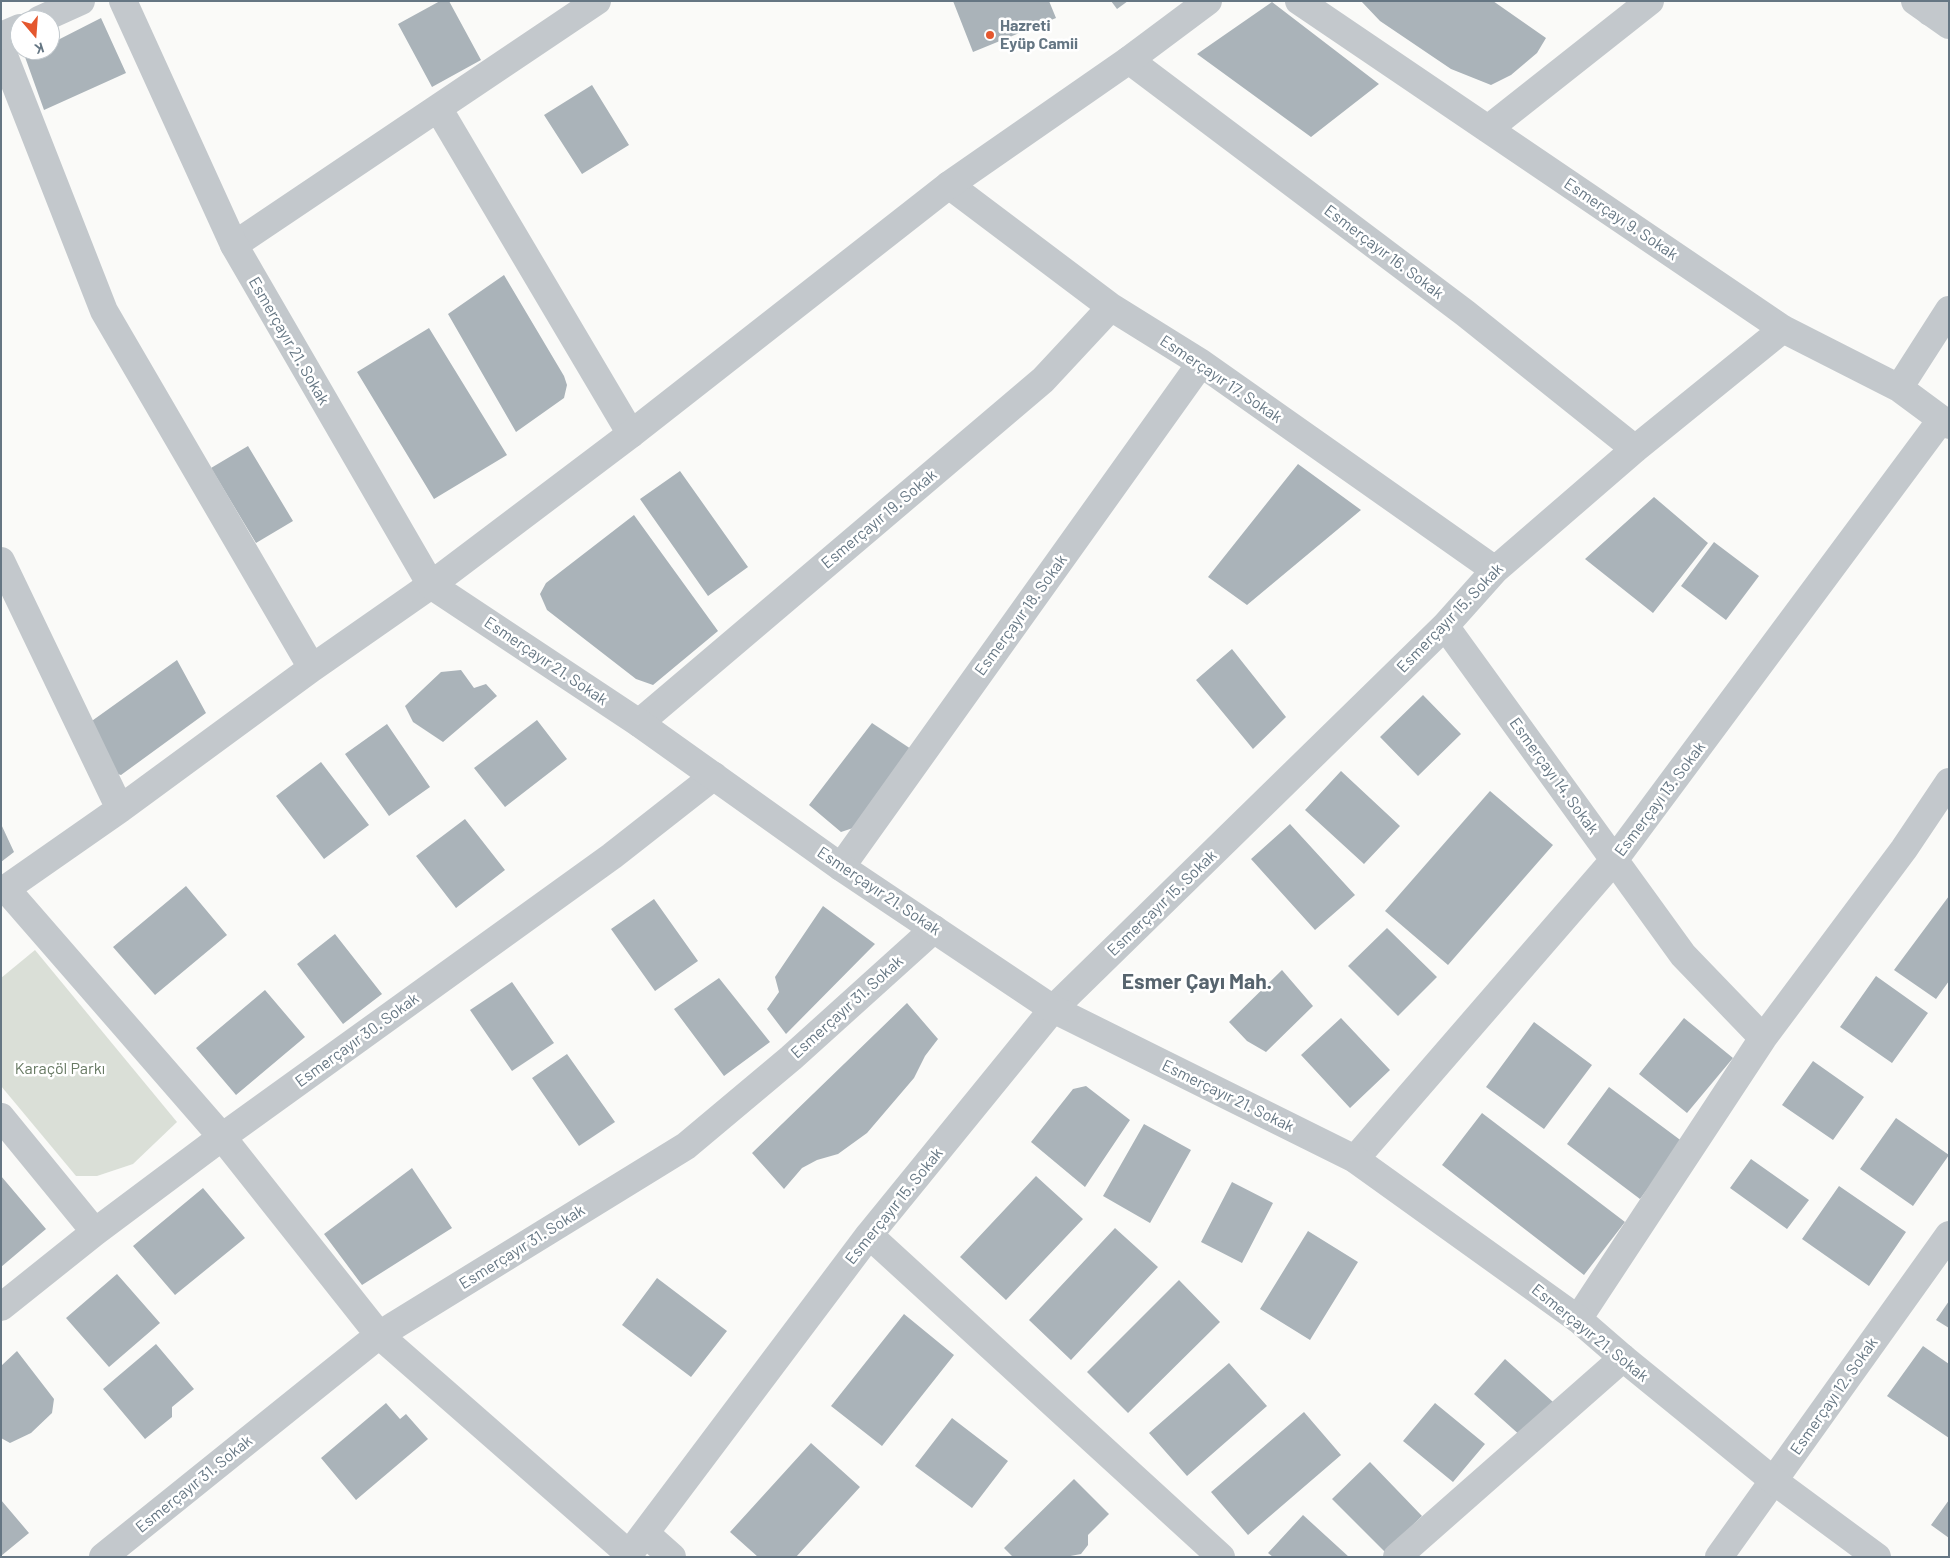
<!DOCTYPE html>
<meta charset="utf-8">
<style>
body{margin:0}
#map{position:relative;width:1950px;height:1558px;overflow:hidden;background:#fafaf8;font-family:Barlow,sans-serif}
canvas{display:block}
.frame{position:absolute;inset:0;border:2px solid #657683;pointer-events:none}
.north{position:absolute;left:10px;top:10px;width:50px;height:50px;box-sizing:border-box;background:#fff;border:1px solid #c1c8cd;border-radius:50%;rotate:162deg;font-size:14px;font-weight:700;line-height:20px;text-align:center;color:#657683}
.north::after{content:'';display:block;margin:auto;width:18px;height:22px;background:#e4572e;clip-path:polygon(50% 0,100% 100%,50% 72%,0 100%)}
</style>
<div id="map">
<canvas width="1950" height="1558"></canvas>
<div class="frame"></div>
<div class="north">K</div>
</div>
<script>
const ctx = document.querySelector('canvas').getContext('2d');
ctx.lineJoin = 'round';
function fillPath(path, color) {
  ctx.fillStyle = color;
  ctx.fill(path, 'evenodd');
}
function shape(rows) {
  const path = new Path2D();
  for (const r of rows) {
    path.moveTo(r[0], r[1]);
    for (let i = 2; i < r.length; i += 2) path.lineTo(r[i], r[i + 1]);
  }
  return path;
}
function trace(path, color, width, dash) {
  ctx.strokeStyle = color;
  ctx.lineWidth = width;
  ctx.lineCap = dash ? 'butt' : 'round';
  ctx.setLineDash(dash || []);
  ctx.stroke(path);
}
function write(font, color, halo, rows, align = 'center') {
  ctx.font = font + ' Barlow,sans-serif';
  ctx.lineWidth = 5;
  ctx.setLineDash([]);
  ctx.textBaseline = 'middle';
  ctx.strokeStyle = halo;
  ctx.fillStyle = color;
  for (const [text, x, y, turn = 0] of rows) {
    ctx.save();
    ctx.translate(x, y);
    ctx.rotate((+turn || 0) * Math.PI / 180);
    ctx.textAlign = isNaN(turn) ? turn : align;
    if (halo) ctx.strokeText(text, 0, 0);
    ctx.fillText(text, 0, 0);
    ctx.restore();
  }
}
fillPath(shape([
 [35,950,177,1122,133,1164,97,1176,76,1176,1,1086,1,978]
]), '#dadfd7');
fillPath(shape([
 [440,1,449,1,481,60,432,87,398,24],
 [953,1,1049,1,1056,18,973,52],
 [1111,1,1128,1,1117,9],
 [1361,1,1493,1,1546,38,1537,53,1511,75,1491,85,1451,69,1380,21],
 [1272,2,1379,84,1311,137,1197,54],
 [101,18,126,73,44,110,25,57,38,50,50,50,50,44],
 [592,85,629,145,582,174,544,115],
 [504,275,564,376,567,385,564,398,516,432,448,314],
 [429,328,507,455,434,499,357,372],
 [248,446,293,521,256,543,211,468],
 [1298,464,1361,510,1247,605,1208,577],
 [680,471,748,567,708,596,640,499],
 [1654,497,1708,543,1653,613,1585,559],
 [634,515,718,631,653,685,636,679,547,610,540,594,546,583],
 [1714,542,1759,576,1726,620,1681,586],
 [1232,649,1286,717,1253,749,1196,680],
 [177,660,206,713,121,775,114,773,89,723],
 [461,670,474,688,486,684,497,696,443,742,413,722,405,706,441,672],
 [1423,695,1461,734,1418,776,1380,737],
 [537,720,567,759,505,807,474,768],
 [872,723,914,751,859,826,841,832,809,805],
 [387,724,430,787,389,816,345,754],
 [321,762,369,825,324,859,276,796],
 [1341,771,1400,826,1364,864,1305,810],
 [1490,791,1553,845,1448,965,1385,911],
 [465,819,505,870,456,908,416,856],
 [1,824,14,852,1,862],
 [1290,824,1355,895,1315,930,1251,859],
 [186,886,227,935,155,995,113,947],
 [1949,896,1949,981,1936,999,1894,970],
 [654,899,698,961,655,991,611,929],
 [823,906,875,944,786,1034,767,1009,779,992,775,977],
 [1387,928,1437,977,1398,1016,1348,966],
 [335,934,382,994,343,1024,297,964],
 [1282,970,1313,1006,1266,1052,1247,1041,1229,1022],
 [1876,976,1928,1013,1892,1063,1840,1027],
 [719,978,770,1042,724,1076,674,1009],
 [512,982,554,1043,512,1071,470,1010],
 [265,990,305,1037,236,1095,196,1048],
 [907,1003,938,1039,925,1056,914,1078,867,1133,838,1154,817,1160,802,1168,784,1189,752,1153],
 [1341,1018,1390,1070,1350,1108,1301,1055],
 [1684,1018,1733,1058,1687,1113,1639,1074],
 [1534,1022,1592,1065,1544,1129,1486,1087],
 [567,1054,615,1122,579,1146,532,1078],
 [1813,1061,1864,1097,1833,1140,1782,1105],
 [1086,1086,1130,1120,1085,1187,1031,1142,1073,1089],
 [1609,1087,1683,1142,1640,1199,1567,1144],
 [1482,1113,1625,1222,1584,1275,1442,1165],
 [1896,1118,1949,1155,1913,1206,1860,1169],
 [1144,1124,1191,1150,1150,1223,1103,1196],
 [1751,1159,1809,1200,1787,1229,1730,1188],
 [412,1168,452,1228,362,1285,324,1234],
 [1,1176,46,1229,1,1267],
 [1036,1176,1083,1219,1006,1300,960,1257],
 [1232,1182,1273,1203,1242,1263,1201,1242],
 [1839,1186,1906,1232,1869,1286,1802,1239],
 [203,1188,245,1238,175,1295,133,1246],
 [1115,1228,1158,1267,1071,1360,1029,1320],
 [1308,1231,1358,1262,1310,1340,1260,1309],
 [117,1274,160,1323,109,1367,66,1318],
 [657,1278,727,1331,691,1377,622,1325],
 [1179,1280,1220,1322,1128,1413,1087,1372],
 [1949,1301,1949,1328,1936,1320],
 [904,1314,954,1355,882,1446,831,1406],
 [156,1344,194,1389,172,1407,172,1417,145,1439,103,1389],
 [1923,1346,1949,1364,1949,1438,1887,1396],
 [17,1351,54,1399,52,1413,31,1433,10,1443,1,1438,1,1366],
 [1505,1359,1553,1402,1522,1437,1474,1394],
 [1229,1363,1267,1406,1187,1476,1149,1433],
 [386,1403,400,1419,406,1414,428,1439,356,1500,321,1458],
 [1435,1403,1485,1444,1453,1482,1403,1441],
 [1304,1412,1341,1455,1248,1535,1211,1492],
 [952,1418,1008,1461,972,1508,915,1466],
 [811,1443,860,1487,796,1557,758,1557,730,1532],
 [1370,1462,1422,1516,1385,1552,1332,1499],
 [1074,1479,1109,1514,1088,1535,1088,1545,1081,1554,1065,1557,1013,1557,1004,1548],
 [1,1500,29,1533,1,1556],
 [1949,1500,1949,1538,1931,1525],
 [1303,1515,1349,1557,1273,1557,1268,1553]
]), '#aab3b9');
trace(shape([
 [1299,1,1783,329,1899,388,1949,425],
 [1930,12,1949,1],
 [1,48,104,311,312,668],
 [1129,60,1465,313,1635,449],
 [438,108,631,434],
 [1488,129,1650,1],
 [949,185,1111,307,1201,363,1495,570],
 [234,245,597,1],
 [1899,388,1949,310],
 [1,561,120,809],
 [1445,626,1683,955,1763,1038],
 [639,723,1043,380,1111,307],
 [841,867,1201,363],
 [6,889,222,1137,379,1335,629,1554],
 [1,892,120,809,312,668,431,585],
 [1,1117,95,1232],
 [1355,1159,1615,859,1941,420],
 [869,1235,1221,1557],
 [1,1307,95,1232,222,1137,612,856,714,776],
 [1578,1319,1763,1038,1904,849,1949,782],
 [645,1533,672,1557],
 [103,1557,379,1335,686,1146,791,1058,934,929],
 [627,1557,869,1235,1053,1009,1445,626,1495,570,1635,449,1783,329],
 [1397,1557,1623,1358],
 [1719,1557,1949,1235]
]), '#c3c8cc', 28);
trace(shape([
 [123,1,234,245,431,585,639,723,841,867,1053,1009,1355,1159,1578,1319,1623,1358,1774,1481,1877,1557],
 [1915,1,1949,25],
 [39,20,81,1],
 [1,36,20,28],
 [431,585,631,434,949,185,1129,60,1208,1]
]), '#c3c8cc', 28);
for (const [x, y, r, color] of [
 [990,35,5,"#e4572e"]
]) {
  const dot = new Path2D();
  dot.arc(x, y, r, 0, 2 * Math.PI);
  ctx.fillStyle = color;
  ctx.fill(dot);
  trace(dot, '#fff', 2);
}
write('bold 16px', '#657683', '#fff', [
 ["Hazreti",1000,26],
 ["Eyüp Camii",1000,44]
], 'left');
write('16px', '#657683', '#fff', [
 ["Esmerçayı 9. Sokak",1621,219,34],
 ["Esmerçayır 16. Sokak",1384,252,37],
 ["Esmerçayır 21. Sokak",289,341,60],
 ["Esmerçayır 17. Sokak",1221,379,34],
 ["Esmerçayır 19. Sokak",879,519,-40],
 ["Esmerçayır 18. Sokak",1021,615,-54],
 ["Esmerçayır 15. Sokak",1450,618,-46],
 ["Esmerçayır 21. Sokak",546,661,34],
 ["Esmerçayı 14. Sokak",1554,776,54],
 ["Esmerçayı 13. Sokak",1660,799,-53],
 ["Esmerçayır 21. Sokak",879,891,34],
 ["Esmerçayır 15. Sokak",1162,903,-44],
 ["Esmerçayır 31. Sokak",847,1007,-42],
 ["Esmerçayır 30. Sokak",357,1040,-36],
 ["Esmerçayır 21. Sokak",1228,1096,26],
 ["Esmerçayır 15. Sokak",894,1206,-51],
 ["Esmerçayır 31. Sokak",522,1247,-32],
 ["Esmerçayır 21. Sokak",1590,1333,39],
 ["Esmerçayı 12. Sokak",1834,1396,-55],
 ["Esmerçayır 31. Sokak",194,1484,-39]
]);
write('16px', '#687a64', '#fff', [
 ["Karaçöl Parkı",60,1069]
]);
write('bold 21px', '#57646e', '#fff', [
 ["Esmer Çayı Mah.",1197,982]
]);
</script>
